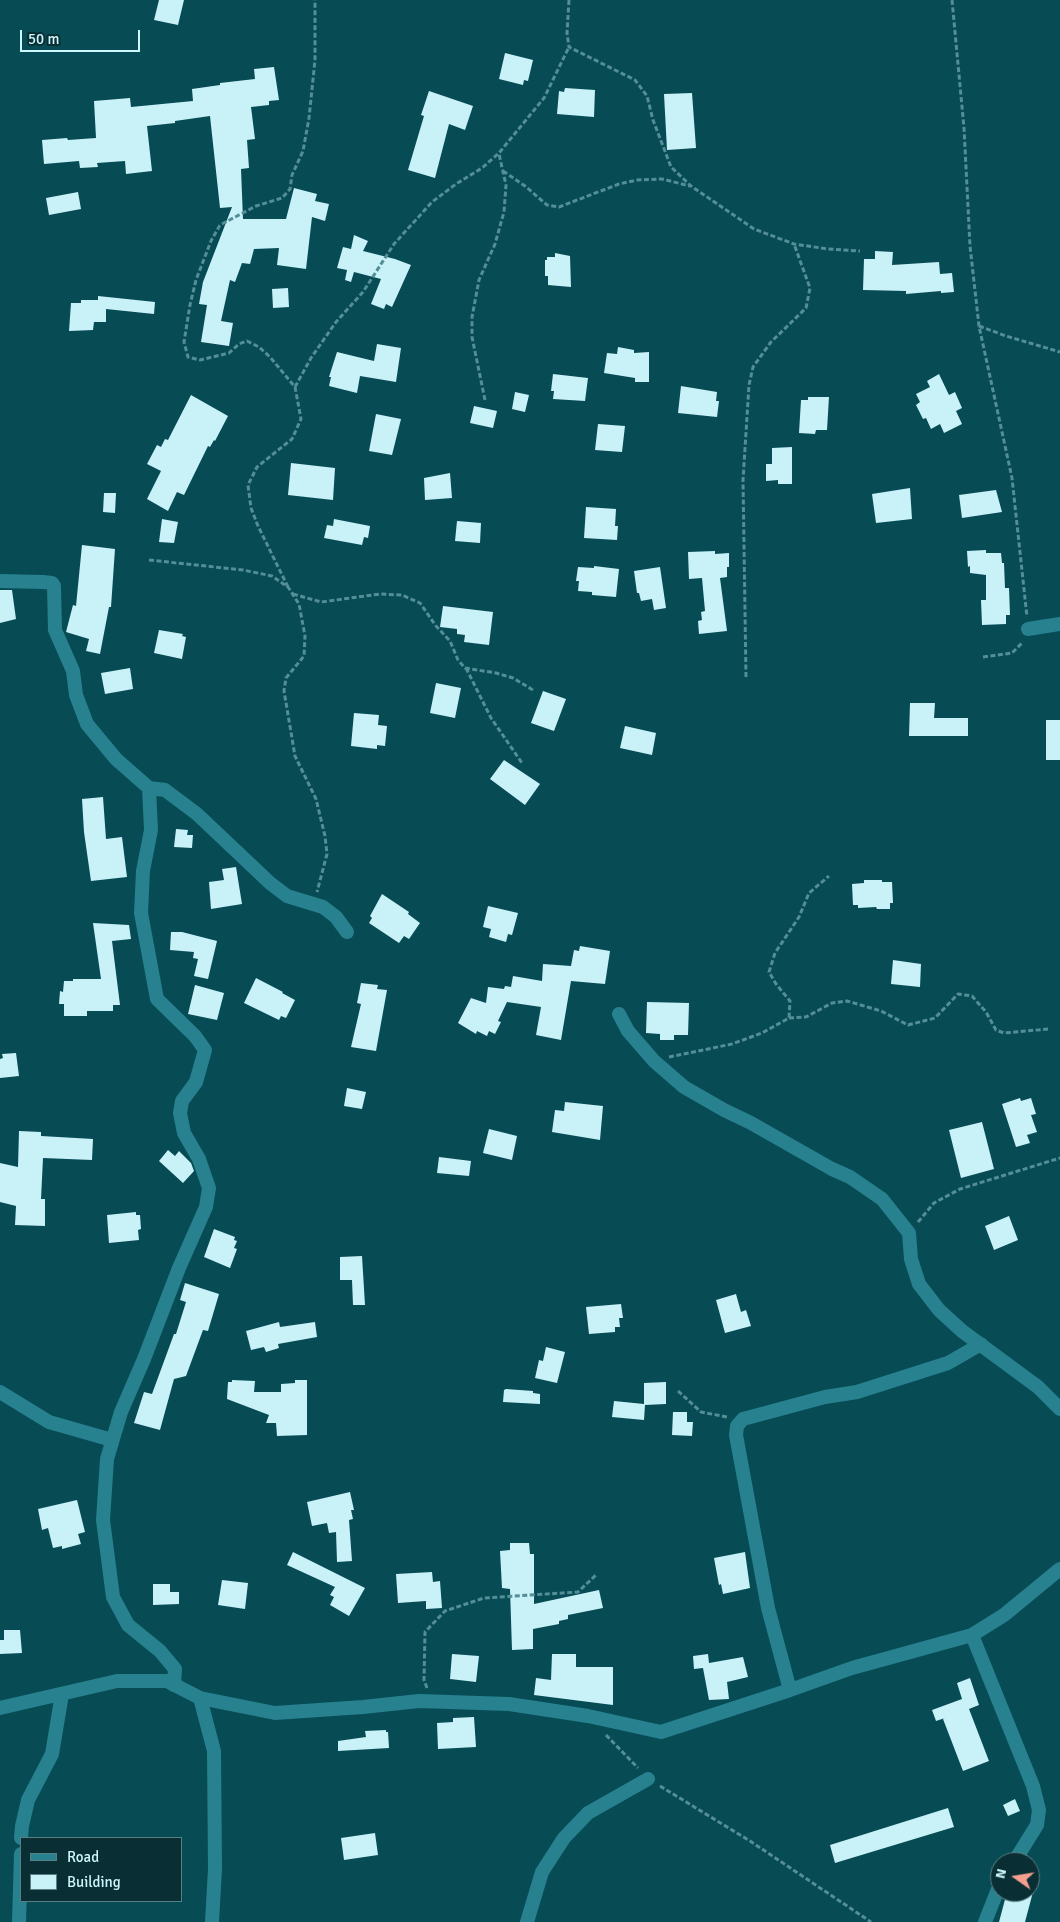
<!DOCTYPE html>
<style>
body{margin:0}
#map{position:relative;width:1060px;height:1922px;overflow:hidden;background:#074b55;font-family:Signika,sans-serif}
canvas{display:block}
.legend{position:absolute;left:20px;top:1837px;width:162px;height:65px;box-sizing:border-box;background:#092f34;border:1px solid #587f84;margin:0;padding:6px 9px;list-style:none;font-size:15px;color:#cef6fd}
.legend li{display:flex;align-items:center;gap:10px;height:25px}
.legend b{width:25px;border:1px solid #587f84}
.north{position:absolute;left:990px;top:1852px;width:50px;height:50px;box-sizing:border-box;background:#092f34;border:1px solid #587f84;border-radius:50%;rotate:283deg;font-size:14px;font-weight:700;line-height:20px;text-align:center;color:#cef6fd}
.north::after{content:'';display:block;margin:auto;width:18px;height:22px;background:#f59d8e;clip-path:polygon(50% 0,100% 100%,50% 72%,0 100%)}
.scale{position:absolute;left:20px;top:30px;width:120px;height:22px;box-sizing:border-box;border:2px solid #cef6fd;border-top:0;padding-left:6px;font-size:15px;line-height:18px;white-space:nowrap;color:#cef6fd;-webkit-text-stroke:4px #092f34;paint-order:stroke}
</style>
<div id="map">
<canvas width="1060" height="1922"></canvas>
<ul class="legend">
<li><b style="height:6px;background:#28818f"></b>Road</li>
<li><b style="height:14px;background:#c9f1f8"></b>Building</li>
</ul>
<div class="north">N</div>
<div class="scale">50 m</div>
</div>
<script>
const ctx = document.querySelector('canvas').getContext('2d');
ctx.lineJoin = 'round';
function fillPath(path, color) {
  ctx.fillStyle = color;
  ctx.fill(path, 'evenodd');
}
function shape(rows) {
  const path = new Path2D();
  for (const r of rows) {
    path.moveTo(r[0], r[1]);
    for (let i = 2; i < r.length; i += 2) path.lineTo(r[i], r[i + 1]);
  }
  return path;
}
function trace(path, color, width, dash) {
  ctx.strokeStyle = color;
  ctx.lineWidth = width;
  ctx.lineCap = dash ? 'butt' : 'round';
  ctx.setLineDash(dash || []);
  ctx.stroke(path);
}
fillPath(shape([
 [159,0,184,0,178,25,154,20],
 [505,53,533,60,528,81,524,80,523,85,499,79],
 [274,67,279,100,269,101,269,105,251,107,255,139,247,140,249,168,241,169,243,219,286,219,294,188,317,194,315,201,329,204,325,221,312,217,306,269,277,265,279,248,254,249,250,264,242,263,235,282,230,280,221,321,233,323,229,346,201,342,207,305,199,304,203,282,232,207,220,208,210,116,175,121,175,123,147,126,152,171,126,174,125,161,97,163,98,167,80,168,79,161,44,164,42,140,67,138,68,140,96,138,94,101,130,98,131,107,193,101,192,89,220,85,220,83,255,79,254,69],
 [565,88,595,90,594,117,557,114,559,91,564,92],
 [429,91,473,106,465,130,449,124,435,178,408,170,424,116,421,115],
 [692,93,696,148,667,150,664,94],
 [78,192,81,209,49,215,46,198],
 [354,235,368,241,363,251,395,259,411,265,392,307,386,304,384,309,371,304,381,279,354,272,351,282,345,280,347,270,337,268,343,247,351,249],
 [875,251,893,252,892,265,939,262,940,274,952,273,954,292,941,293,941,291,906,294,906,291,863,290,864,259,875,259],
 [555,253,570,256,571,287,548,285,548,276,545,276,545,260,547,260,547,257,555,257],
 [288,288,289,307,273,308,272,289],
 [98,296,155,302,154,314,106,309,106,322,94,322,93,330,69,331,71,303,81,303,81,300,98,300],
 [377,344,401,348,396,382,360,376,357,393,329,386,331,377,329,377,337,352,374,361],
 [618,347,634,350,634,353,649,352,649,382,635,382,635,378,604,373,607,353,617,354],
 [553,374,588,378,585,401,553,399,554,391,551,391],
 [939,374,949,395,955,392,962,408,956,411,962,424,944,433,940,424,931,429,926,418,923,419,916,405,920,402,916,394,930,387,927,381],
 [681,386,717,392,716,401,719,401,717,417,678,413],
 [515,392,529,395,525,412,512,409],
 [191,395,228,416,215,441,214,440,210,447,208,446,184,495,177,492,168,511,147,499,161,471,147,464,157,445,161,447,165,439,168,440],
 [808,397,829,397,827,430,816,430,815,434,799,433,801,400,808,400],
 [474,406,497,411,493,428,470,423],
 [376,414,401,419,392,455,369,451],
 [598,424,625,426,622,452,595,450],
 [792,447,792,484,778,484,778,480,766,481,766,464,772,464,772,448],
 [291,463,335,468,333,500,288,495],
 [450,473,452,498,425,500,424,478],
 [910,488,912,519,876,523,872,494],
 [996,490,1002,512,962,518,959,495],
 [104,493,116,493,115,513,103,512],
 [586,507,616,509,615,526,618,526,617,540,584,538],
 [162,519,178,522,174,543,159,542],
 [334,519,370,526,368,538,364,537,362,545,324,538,327,525,333,526],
 [457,521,481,523,480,543,455,541],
 [82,545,115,549,111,607,109,607,100,654,86,651,89,639,66,632,73,605,76,606],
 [986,550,986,553,1001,553,1002,563,1004,563,1005,588,1009,588,1010,615,1006,615,1006,624,982,625,981,600,986,600,986,575,970,573,970,566,968,567,967,551],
 [715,551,715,554,729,553,729,567,727,567,727,577,720,578,727,631,699,634,698,621,702,620,701,612,705,611,702,578,689,579,688,552],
 [594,566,619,569,616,597,592,595,592,592,578,591,579,581,576,581,578,567,594,568],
 [660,567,666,608,654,610,652,599,641,601,639,593,637,593,634,571],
 [0,590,12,590,16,619,0,623],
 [443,606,493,612,489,645,464,642,465,635,457,634,457,629,440,627],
 [159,630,183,634,182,636,186,637,182,659,154,653],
 [130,668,133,689,105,694,101,673],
 [436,683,461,688,455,718,430,713],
 [543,691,566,699,554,731,531,723],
 [910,703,935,703,934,718,968,718,968,736,909,736],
 [354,713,379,715,378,725,387,726,385,746,377,745,377,749,351,746],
 [1046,720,1060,720,1060,760,1046,760],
 [625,726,656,733,652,755,620,748],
 [504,760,540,784,525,805,490,779],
 [103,797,106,839,122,837,127,877,91,881,84,832,82,799],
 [176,829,188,830,187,835,193,835,192,848,174,847],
 [236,867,242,904,211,909,209,882,224,880,222,869],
 [864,880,882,880,882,882,892,882,893,903,890,903,890,909,877,909,876,907,858,908,858,905,853,905,852,884,864,883],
 [382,894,409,912,408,914,420,923,409,939,404,936,399,943,369,923,372,918,370,916],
 [488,906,518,913,512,935,508,934,506,942,489,937,491,929,483,927],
 [93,923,129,925,131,939,112,941,120,1005,113,1005,113,1011,87,1011,87,1016,64,1016,64,1004,59,1004,60,991,63,992,64,981,73,981,73,979,101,979],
 [171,932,182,932,217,941,208,979,194,976,198,959,193,958,194,952,170,950],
 [580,946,610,951,605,984,571,981,561,1040,536,1035,541,1007,507,1002,498,1021,501,1022,495,1034,489,1031,487,1036,477,1031,476,1034,458,1023,471,998,486,1003,488,987,504,989,505,986,511,987,513,976,542,981,543,964,571,966,574,950,579,951],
 [893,960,921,964,920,987,891,984],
 [256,978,283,992,282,993,295,1000,286,1018,281,1016,279,1020,244,1003],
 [361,983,378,985,377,989,387,990,376,1051,351,1047,361,1004,357,1003],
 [195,985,224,993,217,1020,188,1014],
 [647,1002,689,1003,688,1035,674,1035,674,1040,660,1040,660,1034,646,1033],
 [16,1053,19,1076,0,1078,0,1059,3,1058,2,1054],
 [347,1088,366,1092,362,1109,344,1106],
 [1020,1098,1021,1101,1031,1098,1036,1114,1031,1115,1037,1132,1027,1135,1030,1143,1016,1147,1002,1104],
 [565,1102,603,1106,600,1140,552,1132,555,1110,564,1111],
 [982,1122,994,1169,961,1178,949,1130],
 [489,1129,517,1136,512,1160,483,1153],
 [19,1131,41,1132,41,1136,93,1139,92,1160,43,1158,41,1199,45,1199,45,1226,15,1225,16,1206,0,1202,0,1163,18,1167],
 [168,1150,175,1156,179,1151,191,1163,194,1171,183,1183,159,1161],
 [439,1157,471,1161,469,1176,437,1173],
 [136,1212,136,1215,140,1215,141,1229,138,1230,139,1240,109,1243,107,1215],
 [1009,1216,1018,1240,994,1250,985,1226],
 [214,1229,235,1237,234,1240,237,1241,234,1248,237,1249,230,1268,204,1257],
 [362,1256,365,1305,353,1305,352,1280,340,1280,340,1257],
 [185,1283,219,1294,208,1331,203,1330,186,1376,174,1379,160,1430,134,1423,144,1392,152,1394,174,1334,176,1334,186,1302,180,1300],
 [736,1294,741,1312,746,1310,751,1326,725,1333,716,1300],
 [621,1304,623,1318,619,1318,620,1327,615,1327,615,1332,589,1334,586,1307],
 [279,1322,280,1327,315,1322,317,1337,278,1344,279,1348,266,1352,264,1347,251,1350,246,1331],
 [546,1347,565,1352,557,1383,535,1378,539,1360,543,1361],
 [232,1380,255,1381,254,1392,281,1392,281,1384,295,1383,295,1380,307,1380,307,1435,277,1436,276,1423,266,1423,269,1415,227,1399,228,1382,232,1382],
 [666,1382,666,1404,645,1405,644,1420,612,1417,614,1401,644,1404,644,1383],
 [506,1389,533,1391,533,1393,540,1394,540,1404,503,1402,504,1390],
 [673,1412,687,1412,687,1422,693,1422,692,1436,672,1435],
 [350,1492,354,1510,351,1510,353,1519,349,1520,352,1561,337,1562,336,1532,329,1533,327,1523,312,1526,307,1502],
 [77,1500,85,1532,78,1534,81,1544,62,1549,62,1546,53,1548,48,1528,42,1530,38,1509],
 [510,1543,529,1543,530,1554,534,1554,534,1604,599,1590,603,1608,568,1615,568,1619,559,1621,559,1624,533,1629,533,1649,512,1650,510,1589,502,1588,500,1551,510,1550],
 [293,1552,365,1588,349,1616,330,1605,334,1597,330,1595,335,1587,287,1565],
 [745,1552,750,1588,723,1594,721,1584,719,1585,714,1558],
 [432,1572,433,1582,440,1581,442,1608,426,1609,426,1601,398,1603,396,1574],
 [222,1580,248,1583,245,1609,218,1605],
 [153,1584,170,1584,170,1592,179,1592,179,1604,153,1605],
 [4,1630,20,1630,22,1653,0,1654,0,1640,4,1640],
 [452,1654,479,1656,476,1682,450,1679],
 [552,1654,576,1654,576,1667,613,1667,613,1705,534,1695,536,1678,551,1680],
 [708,1654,709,1663,743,1657,748,1677,727,1682,729,1699,709,1700,703,1668,694,1669,693,1656],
 [970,1678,979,1705,969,1709,989,1761,963,1771,943,1719,945,1718,936,1721,932,1710,962,1699,957,1683],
 [474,1717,476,1747,438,1749,437,1723,453,1722,453,1718],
 [386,1730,386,1732,388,1732,389,1748,338,1751,338,1741,366,1737,365,1731],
 [1015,1799,1020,1811,1008,1816,1003,1805],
 [948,1808,954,1827,835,1863,830,1845],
 [375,1833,378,1855,344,1860,341,1838],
 [1007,1892,1033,1892,1025,1922,999,1922]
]), '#c9f1f8');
trace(shape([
 [569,0,567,33,569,47,635,80,647,96,653,120,671,167,691,186,754,229,794,244,828,249,860,251],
 [952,0,964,128,970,246,979,326,1012,478,1027,617],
 [503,171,525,186,547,205,559,207,619,184,637,180,662,179,690,186],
 [979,326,1006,336,1060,352],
 [295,387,311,358,336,322,363,292,394,244,432,202,456,184,482,168,499,153,544,98,569,47],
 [485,400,472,337,472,317,479,280,495,244,504,212,506,185,499,154],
 [149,560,243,570,272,576,288,587,299,604,305,636,304,656,286,678,284,691,295,756,316,799,325,836,327,854,317,892],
 [288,587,258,526,251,508,248,485,257,467,292,439,301,419,295,387,270,357,259,347,247,341,239,344,229,353,200,360,188,357,184,342,190,305,196,280,211,241,220,225,256,206,282,198,290,189,292,175,303,151,309,118,315,60,315,0],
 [293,594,321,602,380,594,402,595,420,603,436,626,450,641,458,660,465,668,496,673,513,678,533,690],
 [983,657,1012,653,1023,642],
 [466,668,491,718,522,763],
 [746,677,743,480,749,385,753,367,771,342,806,308,810,288,794,244],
 [789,1018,806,1017,832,1003,847,1001,881,1011,908,1025,935,1018,958,994,972,996,986,1012,996,1030,1004,1033,1048,1029],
 [669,1057,732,1044,762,1033,789,1018,790,1001,776,984,769,972,775,953,799,917,809,893,829,876],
 [918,1222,934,1203,960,1189,1060,1158],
 [678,1391,701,1412,727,1417],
 [427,1688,424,1680,425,1632,445,1611,484,1598,578,1592,597,1574],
 [606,1735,638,1768],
 [660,1786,750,1841,871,1922]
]), '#548e96', 3, [5, 2.5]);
trace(shape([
 [0,581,43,582,52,583,54,586,55,630,73,671,76,695,87,724,116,759,149,788,151,830,143,871,141,913,157,999,195,1036,205,1050,196,1082,182,1101,180,1113,184,1133,199,1159,209,1188,206,1207,179,1268,144,1359,121,1412,107,1459,103,1520,113,1597,128,1625,160,1651,175,1669,174,1685],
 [1028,629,1060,624],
 [149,788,165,790,197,814,270,883,287,896,323,907,336,917,347,932],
 [619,1014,628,1031,654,1061,684,1087,724,1110,751,1123,832,1169,850,1177,882,1199,909,1233,911,1259,919,1284,939,1310,962,1331,1038,1387,1060,1409],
 [0,1392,49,1422,112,1440],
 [972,1635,1033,1786,1039,1810,1037,1825,1014,1862],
 [790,1690,768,1608,736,1435,737,1426,743,1419,825,1397,857,1392,948,1363,981,1344],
 [200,1698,275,1713,363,1707,419,1701,509,1704,588,1716,661,1732,790,1690,852,1668,972,1635,1004,1615,1060,1569],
 [0,1708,117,1681,167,1681,200,1698,214,1751,215,1869,212,1922],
 [21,1838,22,1826,28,1800,52,1754,62,1694],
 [19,1922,21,1854],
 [527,1922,542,1872,564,1838,588,1813,648,1779],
 [985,1922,1000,1884]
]), '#28818f', 14);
</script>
